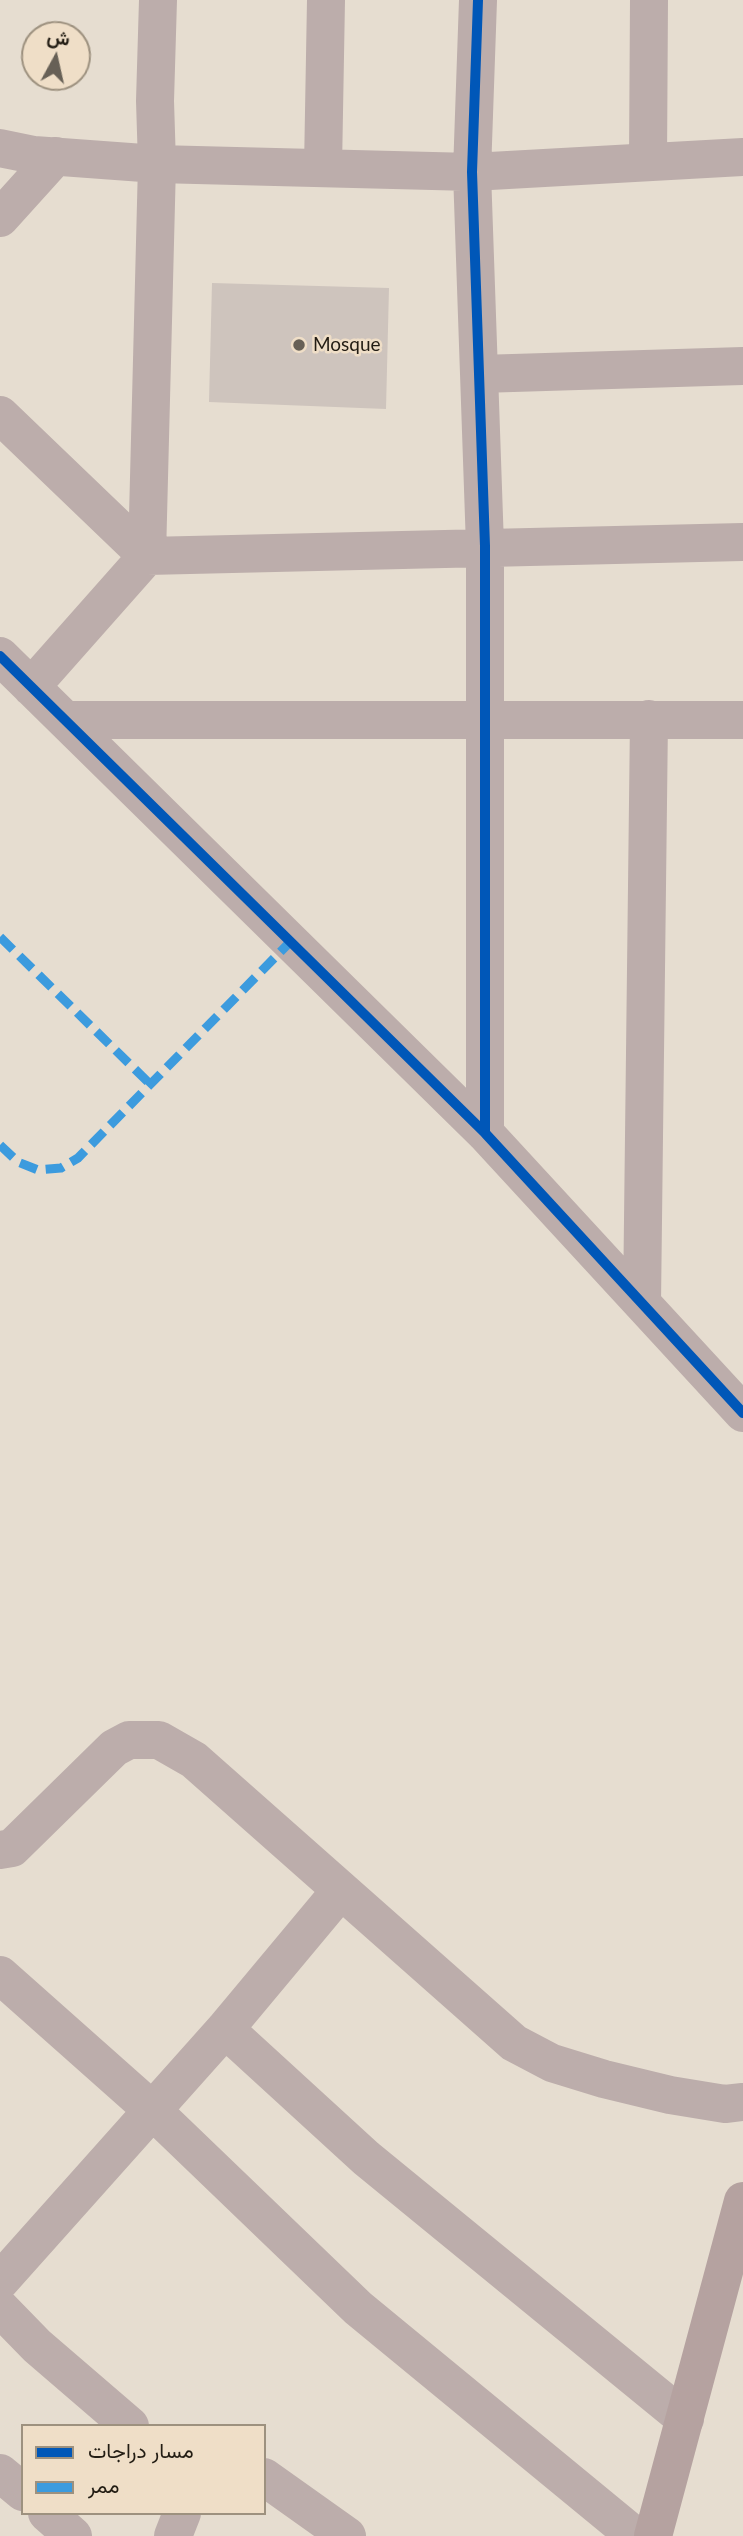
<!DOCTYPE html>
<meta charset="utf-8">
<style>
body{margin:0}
#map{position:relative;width:743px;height:2536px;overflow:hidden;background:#e6ddd0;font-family:Lato,Vazirmatn,sans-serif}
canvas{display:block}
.legend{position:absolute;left:21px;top:2424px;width:245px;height:91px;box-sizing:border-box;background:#efdec7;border:2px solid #9d917f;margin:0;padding:9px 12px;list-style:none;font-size:21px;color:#231d14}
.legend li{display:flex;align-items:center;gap:14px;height:35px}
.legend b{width:35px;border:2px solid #9d917f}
.north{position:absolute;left:21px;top:21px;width:70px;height:70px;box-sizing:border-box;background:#efdec7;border:2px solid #9d917f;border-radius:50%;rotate:8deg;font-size:19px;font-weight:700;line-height:28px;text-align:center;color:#231d14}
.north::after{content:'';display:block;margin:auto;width:24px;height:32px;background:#676056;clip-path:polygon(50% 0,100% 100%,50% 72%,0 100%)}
</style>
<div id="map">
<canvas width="743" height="2536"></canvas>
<ul class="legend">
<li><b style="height:9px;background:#0057b8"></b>مسار دراجات</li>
<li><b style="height:9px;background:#3c9bde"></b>ممر</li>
</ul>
<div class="north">ش</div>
</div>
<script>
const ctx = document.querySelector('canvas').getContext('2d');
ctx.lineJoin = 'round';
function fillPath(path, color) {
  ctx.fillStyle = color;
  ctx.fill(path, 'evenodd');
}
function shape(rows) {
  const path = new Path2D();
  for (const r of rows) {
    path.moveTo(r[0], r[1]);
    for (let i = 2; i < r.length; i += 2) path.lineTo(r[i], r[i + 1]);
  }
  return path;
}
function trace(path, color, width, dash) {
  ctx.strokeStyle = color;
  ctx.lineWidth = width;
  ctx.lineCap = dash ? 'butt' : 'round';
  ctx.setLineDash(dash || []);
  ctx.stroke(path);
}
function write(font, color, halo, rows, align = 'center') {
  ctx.font = font + ' Lato,sans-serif';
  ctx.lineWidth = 5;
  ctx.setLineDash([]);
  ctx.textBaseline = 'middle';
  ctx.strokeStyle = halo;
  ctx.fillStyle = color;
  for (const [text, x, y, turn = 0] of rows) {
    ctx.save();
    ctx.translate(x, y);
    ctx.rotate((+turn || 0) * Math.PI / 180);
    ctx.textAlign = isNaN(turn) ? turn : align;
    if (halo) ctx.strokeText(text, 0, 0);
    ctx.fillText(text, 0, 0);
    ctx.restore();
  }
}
fillPath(shape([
 [212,283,389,288,386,409,209,402]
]), '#cec4bd');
trace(shape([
 [478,0,472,172,485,546,485,1133],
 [0,148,34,155,157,164,472,172,743,157],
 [648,162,649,0],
 [323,168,326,0],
 [0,218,56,156],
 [480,374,743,366],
 [0,415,147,556,743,542],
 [0,656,485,1133,743,1413],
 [31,687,147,556,157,164,155,101,158,0],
 [65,720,743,720],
 [642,1303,649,719],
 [0,1850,12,1848,114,1748,129,1740,159,1740,194,1760,514,2043,552,2063,604,2079,670,2095,725,2104,743,2102],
 [0,1975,152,2110,358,2308,635,2536],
 [225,2029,366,2158,685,2419],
 [0,2281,225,2029,341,1890],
 [0,2308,37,2346,130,2426],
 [0,2473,23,2492],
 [264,2477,347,2536],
 [47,2513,73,2536],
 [173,2536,182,2513]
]), '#bcadab', 38);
trace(shape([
 [653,2536,743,2201]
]), '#b5a2a0', 38);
trace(shape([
 [0,937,150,1084],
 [0,1145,18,1162,38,1170,61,1168,78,1158,291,941]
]), '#3c9bde', 9, [18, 9]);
trace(shape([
 [478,0,472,172,485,546,485,1133],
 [0,656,485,1133,743,1413]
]), '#0057b8', 10);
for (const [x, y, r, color] of [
 [299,345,7,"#676056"]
]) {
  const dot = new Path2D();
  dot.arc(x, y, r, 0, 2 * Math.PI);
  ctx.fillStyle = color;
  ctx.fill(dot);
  trace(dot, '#efdec7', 2.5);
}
write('19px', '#231d14', '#efdec7', [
 ["Mosque",313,345]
], 'left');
</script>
